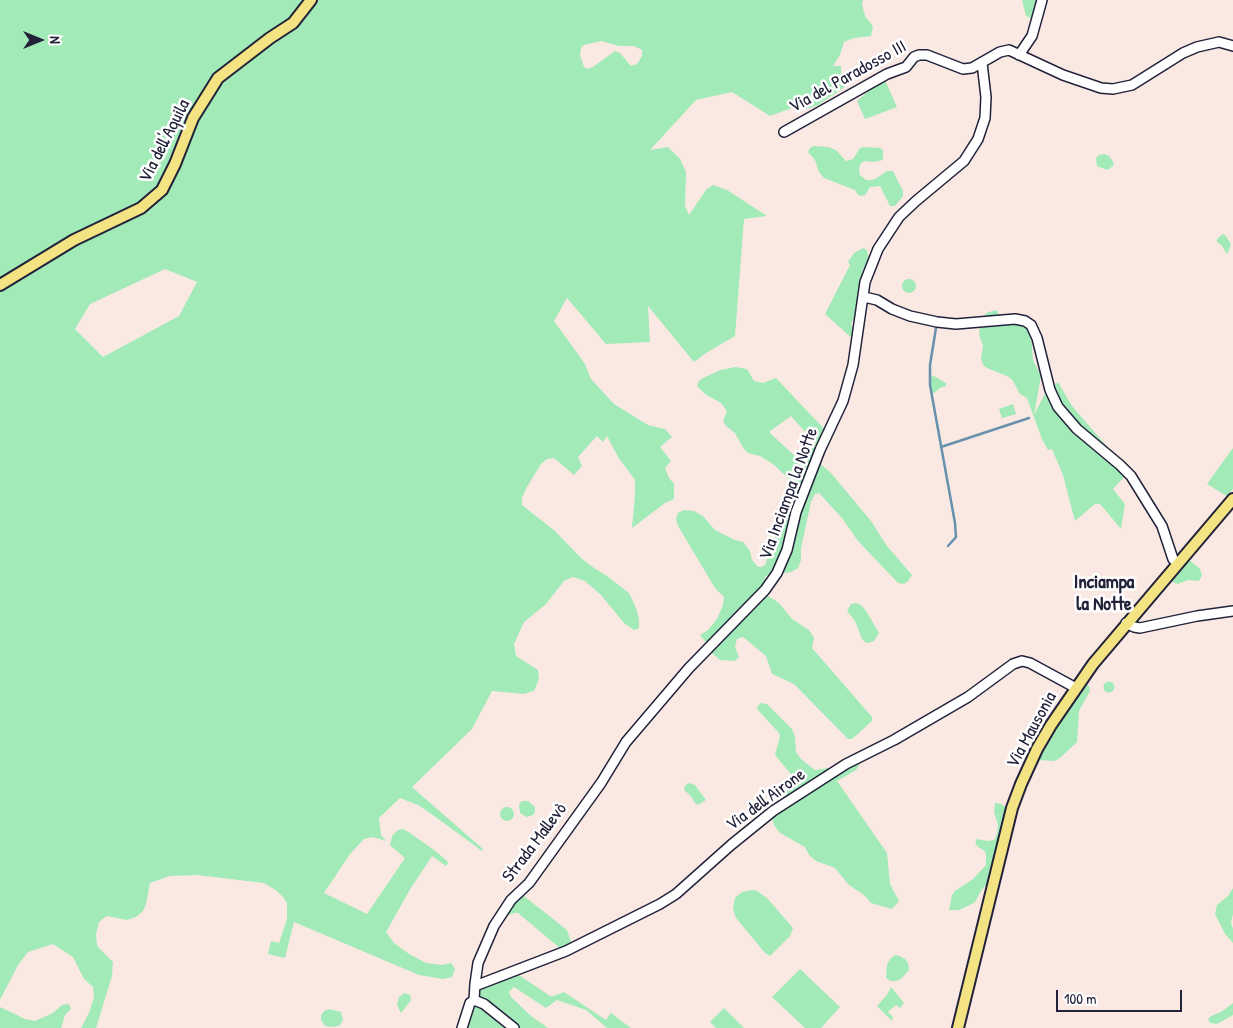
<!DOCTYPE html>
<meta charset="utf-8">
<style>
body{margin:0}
#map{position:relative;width:1233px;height:1028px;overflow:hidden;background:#fae9e3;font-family:"Patrick Hand",sans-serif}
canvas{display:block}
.north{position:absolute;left:15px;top:15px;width:50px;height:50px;-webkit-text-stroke:4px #fff;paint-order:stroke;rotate:90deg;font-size:14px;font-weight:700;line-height:20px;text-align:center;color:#22223b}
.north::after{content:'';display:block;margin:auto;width:18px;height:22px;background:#22223b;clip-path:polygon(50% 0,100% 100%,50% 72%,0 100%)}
.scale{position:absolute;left:1056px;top:990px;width:126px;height:22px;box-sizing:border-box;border:2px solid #22223b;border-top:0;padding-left:6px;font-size:15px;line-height:18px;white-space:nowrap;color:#22223b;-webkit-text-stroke:4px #fff;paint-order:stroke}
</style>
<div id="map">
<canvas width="1233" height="1028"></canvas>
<div class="north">N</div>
<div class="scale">100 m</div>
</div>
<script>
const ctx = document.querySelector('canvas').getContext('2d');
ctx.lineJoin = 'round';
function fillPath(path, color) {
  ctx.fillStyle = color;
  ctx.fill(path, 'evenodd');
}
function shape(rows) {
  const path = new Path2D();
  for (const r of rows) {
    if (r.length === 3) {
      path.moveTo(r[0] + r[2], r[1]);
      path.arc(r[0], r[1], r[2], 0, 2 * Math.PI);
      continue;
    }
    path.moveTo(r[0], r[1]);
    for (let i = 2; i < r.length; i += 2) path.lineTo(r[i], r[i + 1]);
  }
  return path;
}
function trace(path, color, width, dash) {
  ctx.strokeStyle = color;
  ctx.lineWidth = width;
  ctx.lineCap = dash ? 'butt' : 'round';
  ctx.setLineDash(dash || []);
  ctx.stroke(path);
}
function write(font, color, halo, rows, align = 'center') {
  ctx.font = font + ' "Patrick Hand",sans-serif';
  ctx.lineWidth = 5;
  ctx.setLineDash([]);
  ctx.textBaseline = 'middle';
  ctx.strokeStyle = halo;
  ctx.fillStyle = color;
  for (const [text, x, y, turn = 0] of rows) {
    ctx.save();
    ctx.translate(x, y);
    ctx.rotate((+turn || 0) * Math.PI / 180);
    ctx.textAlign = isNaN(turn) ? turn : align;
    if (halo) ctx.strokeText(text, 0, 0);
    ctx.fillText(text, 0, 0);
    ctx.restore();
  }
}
fillPath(shape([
 [0,0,307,0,291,21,216,76,159,188,140,205,0,281],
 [315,0,863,0,862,4,865,16,873,26,871,36,854,38,844,42,840,55,833,66,841,66,841,75,851,75,853,78,852,82,818,105,807,109,800,105,770,116,732,92,696,100,650,150,668,147,680,159,686,172,685,206,689,215,706,190,713,185,727,190,767,216,744,219,735,336,706,353,694,362,648,306,650,342,606,344,567,298,554,321,585,364,591,379,614,404,648,425,665,429,672,437,660,447,671,461,665,468,669,478,674,484,674,499,665,503,632,528,635,496,635,480,618,457,607,436,603,442,597,436,578,457,582,466,574,475,554,458,547,459,541,464,527,487,522,498,522,505,555,531,581,558,594,568,607,576,629,593,636,608,639,619,639,628,634,630,624,623,601,595,585,581,573,577,564,581,546,604,524,622,514,644,516,656,538,670,539,679,534,691,524,694,492,691,472,729,412,787,483,849,482,851,430,813,418,805,400,798,379,818,381,835,386,841,373,837,364,839,350,854,324,893,367,914,405,858,390,845,392,836,398,830,403,829,410,833,438,853,447,861,448,863,446,866,432,856,411,888,386,932,394,943,409,954,426,963,442,965,451,963,455,969,452,977,443,979,419,975,294,922,285,958,268,954,271,941,279,943,287,919,287,903,283,897,277,891,264,883,197,875,170,876,150,883,146,904,143,911,136,917,127,920,107,916,99,922,96,934,97,946,113,962,112,976,96,1028,81,1028,89,1013,94,997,93,987,84,979,73,957,53,944,28,952,18,965,0,1000,0,289,164,192,196,120,221,80],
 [601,41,619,46,634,46,642,50,642,56,637,64,631,66,620,53,615,51,593,67,588,69,584,67,580,55,581,48,584,45],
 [165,269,197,282,179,316,103,357,75,329,90,304],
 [1041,0,1035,20,1026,16,1022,0],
 [884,78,897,107,865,119,857,101],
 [814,146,828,147,836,150,846,161,853,159,860,148,864,147,881,148,883,151,883,160,874,162,865,161,861,163,859,169,860,175,866,180,872,180,877,178,887,171,893,171,903,191,903,196,895,206,890,206,880,186,870,187,865,195,861,196,858,195,855,190,824,178,819,172,815,160,808,152,810,148],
 [1104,154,1109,156,1114,163,1113,166,1107,170,1097,166,1096,158,1099,155],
 [1223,234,1225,235,1231,244,1228,253,1226,253,1222,246,1217,242,1217,239],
 [863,248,867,250,869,259,863,269,857,312,851,324,855,334,855,341,825,314,850,265,848,262,854,253],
 [909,286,7],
 [996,310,1003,321,1016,322,1027,329,1031,335,1033,360,1041,376,1034,415,1044,395,1058,382,1072,406,1129,472,1113,489,1125,504,1121,529,1100,504,1095,504,1075,521,1063,475,1052,449,1048,450,1042,439,1027,398,1020,394,1013,381,1009,377,987,368,983,365,981,358,983,346,979,335,980,325,986,313],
 [735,367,747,369,754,381,763,383,776,378,827,432,786,550,772,572,765,577,763,589,709,646,700,635,708,630,717,619,723,605,724,597,715,588,678,526,676,519,678,513,684,510,694,511,703,516,715,530,735,540,743,542,750,551,752,560,758,567,761,567,765,565,781,518,794,491,794,486,788,478,773,464,760,456,748,453,744,449,735,433,726,426,723,421,727,411,721,403,705,394,697,386,699,381,703,378,721,370],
 [791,416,816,444,812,446,805,455,797,458,769,432],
 [932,375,946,383,946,386,940,388,934,393,931,392,930,388,930,379],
 [1013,404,1016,414,1002,418,999,409],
 [1233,448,1233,489,1227,496,1207,484],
 [818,462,831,473,871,521,887,546,912,575,908,581,904,584,898,583,858,541,842,518,819,493,815,494,811,502,801,548,801,560,798,568,791,572,778,574],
 [1188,559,1200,569,1202,575,1199,581,1188,580,1178,584,1169,581],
 [764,593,779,603,792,619,809,630,814,638,812,648,872,717,872,721,852,739,848,739,794,684,772,674,766,656,743,637,737,639,735,647,739,657,735,661,720,660,708,650],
 [856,603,861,605,866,611,879,633,874,641,869,643,865,642,862,639,855,621,847,611,851,604],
 [1109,687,5.5],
 [1085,683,1089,686,1090,691,1079,711,1077,742,1060,758,1054,761,1037,760,1058,724],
 [761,703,767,704,792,729,795,737,796,752,801,759,815,770,828,768,830,771,783,802,786,791,794,785,799,784,775,755,780,737,779,733,757,709,758,706],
 [860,758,860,764,856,770,837,781,887,853,890,884,899,901,892,909,871,903,864,895,849,885,835,868,816,861,809,855,805,847,780,833,774,825,771,815],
 [688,783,695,785,706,800,698,805,695,803,691,796,684,790,685,786],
 [522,801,528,801,535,807,535,812,533,815,527,817,520,813,519,804],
 [995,803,1002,804,1008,810,989,881,981,891,975,902,970,905,959,910,949,910,952,895,955,891,973,879,986,865,986,855,985,851,978,847,975,843,977,839,987,841,994,840,997,834,998,825,994,812],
 [507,814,7],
 [1233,888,1233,914,1231,923,1233,929,1233,943,1225,934,1215,914,1217,905,1228,896],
 [752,890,757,891,767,898,793,928,790,936,770,956,765,953,736,918,733,909,735,898,742,892],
 [520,893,567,930,572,945,561,949,518,913,514,913,502,918],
 [895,955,900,956,905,959,908,963,909,970,901,979,896,981,890,981,886,978,887,964,891,958],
 [800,969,840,1007,821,1028,805,1028,772,997],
 [513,971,550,996,554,996,564,992,606,1020,611,1013,631,1028,607,1028,586,1010,557,1000,546,1008,514,987,509,992,511,997,531,1016,548,1028,464,1028,476,987],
 [891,987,904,1003,900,1008,896,1005,888,1012,893,1017,892,1021,877,1006,887,995],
 [405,993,410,995,411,1000,401,1013,397,1005,399,997],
 [1233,1003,1233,1015,1217,1024,1210,1023,1208,1019,1211,1016,1221,1012],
 [69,1004,71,1009,65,1015,61,1028,0,1028,0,1007,25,1019,35,1021,53,1013,62,1005],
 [724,1008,744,1028,716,1028,710,1022],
 [329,1009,341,1012,343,1020,339,1026,330,1027,325,1026,321,1020,321,1015,324,1011]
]), '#a2eab8');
trace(shape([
 [936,328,930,365,930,385,955,523,956,537,948,546],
 [941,447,1029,418]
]), '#6791ac', 2.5);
const minor = shape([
 [1019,55,1032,36,1042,0],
 [784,132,887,74,906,67,914,57,919,55,927,55,963,69,972,68,1000,52,1009,50,1063,75,1101,88,1113,89,1132,85,1183,53,1197,47,1219,42,1233,46],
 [864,297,877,300,892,309,910,316,937,322,956,324,1015,319,1025,321,1031,325,1037,338,1050,390,1058,407,1077,429,1120,465,1131,476,1162,526,1173,559,1177,563],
 [1126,623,1134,627,1140,628,1197,616,1233,611],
 [475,986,566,951,660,904,676,894,731,845,773,811,846,764,894,740,968,697,1013,664,1022,661,1030,663,1076,688],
 [474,1000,475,984,478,963,494,926,511,900,529,883,601,783,626,742,689,668,765,590,777,573,787,550,796,512,820,450,843,401,853,365,865,282,878,249,899,217,916,201,964,161,978,139,985,118,986,97,982,63],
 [462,1028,470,1003,474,1000,484,1004,514,1028]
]);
const major = shape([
 [0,285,74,240,141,208,162,190,175,164,193,118,218,78,270,38,293,23,311,0],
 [958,1028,1012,808,1021,784,1037,749,1051,725,1093,664,1233,499]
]);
trace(minor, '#22223b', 12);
trace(major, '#22223b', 14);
trace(minor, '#fff', 9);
trace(major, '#f4e382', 10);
write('18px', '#22223b', '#fff', [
 ["Via del Paradosso III",848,77,-29],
 ["Via dell'Aquila",165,141,-63],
 ["Via Inciampa la Notte",789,494,-70],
 ["Via Mausonia",1032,730,-61],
 ["Via dell'Airone",766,800,-36],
 ["Strada Mallevò",535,843,-53]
]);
write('bold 19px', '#22223b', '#fff', [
 ["Inciampa",1104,583],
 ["la Notte",1104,605]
]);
</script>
